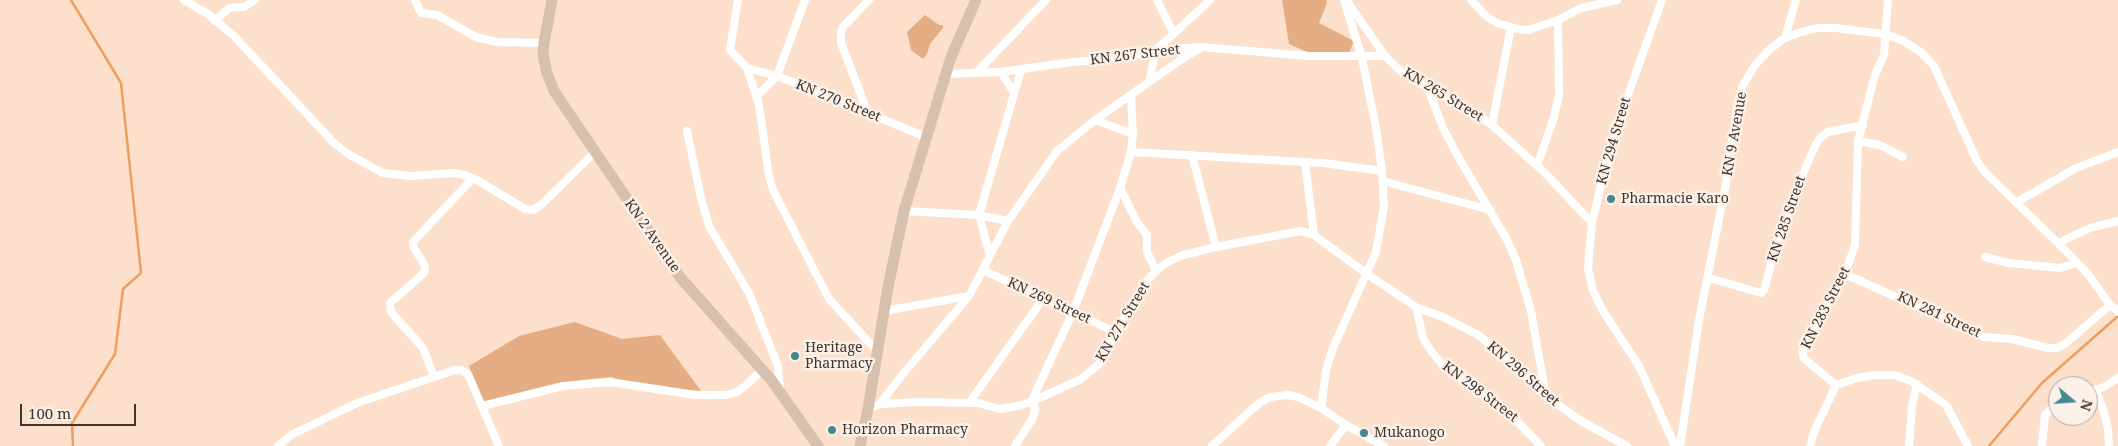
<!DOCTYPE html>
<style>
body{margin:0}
#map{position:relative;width:2118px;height:446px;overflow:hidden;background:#fce0cc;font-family:"Noto Serif",serif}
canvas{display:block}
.north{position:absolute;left:2048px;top:376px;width:50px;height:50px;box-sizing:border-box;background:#fcf1e9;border:1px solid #b0a69e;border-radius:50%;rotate:108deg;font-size:14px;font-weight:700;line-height:20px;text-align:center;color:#3f352d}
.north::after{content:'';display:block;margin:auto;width:18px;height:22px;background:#428990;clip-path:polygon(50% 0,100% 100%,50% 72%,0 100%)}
.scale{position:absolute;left:20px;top:404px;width:116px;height:22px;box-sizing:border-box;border:2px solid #3f352d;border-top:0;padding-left:6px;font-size:15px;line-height:18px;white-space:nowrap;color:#3f352d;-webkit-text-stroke:4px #fcf1e9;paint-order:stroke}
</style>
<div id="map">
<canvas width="2118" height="446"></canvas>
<div class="north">N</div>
<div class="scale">100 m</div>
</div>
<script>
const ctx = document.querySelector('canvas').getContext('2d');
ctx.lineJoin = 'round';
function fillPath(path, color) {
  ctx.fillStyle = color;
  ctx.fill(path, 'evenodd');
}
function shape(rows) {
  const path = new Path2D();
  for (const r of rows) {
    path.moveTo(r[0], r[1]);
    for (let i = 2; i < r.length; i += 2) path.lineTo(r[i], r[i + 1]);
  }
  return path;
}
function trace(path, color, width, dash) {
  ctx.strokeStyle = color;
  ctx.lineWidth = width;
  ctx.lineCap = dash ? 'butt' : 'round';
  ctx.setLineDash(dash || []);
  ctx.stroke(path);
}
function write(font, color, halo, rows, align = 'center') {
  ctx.font = font + ' "Noto Serif",serif';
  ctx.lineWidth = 5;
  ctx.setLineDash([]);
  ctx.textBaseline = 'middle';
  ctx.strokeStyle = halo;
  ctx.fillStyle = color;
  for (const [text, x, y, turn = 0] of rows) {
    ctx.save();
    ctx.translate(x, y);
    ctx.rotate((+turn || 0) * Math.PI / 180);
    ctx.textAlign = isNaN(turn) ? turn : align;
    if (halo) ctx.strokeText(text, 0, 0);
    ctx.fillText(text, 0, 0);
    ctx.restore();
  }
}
fillPath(shape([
 [1282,0,1326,0,1327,3,1319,23,1354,41,1349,53,1307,52,1289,44],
 [925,15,939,25,943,25,943,28,930,44,927,54,923,59,911,50,907,32],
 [575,322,622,339,660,335,701,391,633,385,611,377,581,380,482,402,469,366,519,336]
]), '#e5ad83');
trace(shape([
 [71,0,121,83,141,273,123,289,115,354,72,423,73,446],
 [1989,446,2042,383,2117,317]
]), '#ee9e5e', 2.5);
trace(shape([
 [184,0,208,14,235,37,333,142,348,154,383,173,411,176,453,173,464,175,477,180,525,209,533,210,541,205,595,152],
 [415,0,421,13,437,15,476,37,497,42,544,43],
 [738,0,730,50,747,68,777,76,817,92,921,135,925,142],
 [1157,0,1173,32],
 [1471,0,1486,16,1497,23,1517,29,1528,30,1558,20,1581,8,1617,0],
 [1662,0,1623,109,1604,172,1592,223,1588,268,1593,291,1603,311,1639,366,1675,446],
 [1349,4,1385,56,1396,67,1409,77,1478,115,1492,125,1545,173,1592,223],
 [215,21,229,8,244,7,255,0],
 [1785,38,1796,0],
 [747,68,759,105,769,176,773,190,829,299,876,350],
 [1001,72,1014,93],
 [976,73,1046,0],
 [946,74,1001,72,1072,62,1123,58,1156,50,1202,47,1309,56,1385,56],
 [1149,82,1156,50,1210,0],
 [1428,88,1443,128,1456,153,1506,238,1516,260,1531,311,1546,396],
 [757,96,777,76,805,0],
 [868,113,841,43,841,32,843,27,869,0],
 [1095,120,1133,134],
 [1492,125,1511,27],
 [687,131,701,198,709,226,749,293,778,366,780,390],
 [1858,141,1880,145,1903,157],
 [1131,152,1323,163,1382,171],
 [1192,155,1216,247],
 [1305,162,1314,235],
 [1537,166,1553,120,1559,95,1558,20],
 [1383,181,1490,210],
 [1120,188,1138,224,1147,235,1147,252,1156,271],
 [2017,202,2076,168,2118,152],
 [904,211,979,215,1008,221],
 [2058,243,2090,228,2118,221],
 [990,256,979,215,1021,70],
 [1985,257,2009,263,2060,268,2077,263],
 [983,270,1115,332],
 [1845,274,1984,337,2012,339,2048,348,2057,348,2066,343,2110,305],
 [1709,278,1761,293,1764,290,1778,238,1802,176,1815,146,1821,137,1828,132,1863,125],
 [1416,307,1423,338,1431,351,1443,365,1508,412,1541,446],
 [884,311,969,296],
 [434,377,423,348,391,312,390,303,424,273,425,266,414,248,413,242,472,179],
 [1836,385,1857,378,1876,375,1894,375,1911,381,1946,405,1968,446],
 [2095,390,2103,408,2108,429,2109,446],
 [2088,392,2104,387,2118,378],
 [969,403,1043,299],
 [880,404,902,375,969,296,1008,221,1057,151,1095,120,1179,61,1202,47],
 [482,406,563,386,610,382,695,395,726,395,737,392,745,386,762,370],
 [1321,408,1326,370,1333,348,1376,252,1384,206,1382,171,1376,128,1362,58,1344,0],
 [868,409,880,404,916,402,978,403,1000,409,1018,406,1031,402,1081,379,1099,364,1115,332,1144,284,1156,271,1166,263,1183,255,1216,247,1301,231,1314,235,1367,274,1416,307,1443,317,1478,335,1500,352,1546,396,1581,421,1627,446],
 [278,446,291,435,357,403,455,370,461,370,468,374,499,446],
 [1015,446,1033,418,1035,410,1034,404,1031,402,1073,312,1120,188,1131,152,1133,134,1131,95],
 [1212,446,1259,403,1270,397,1288,395,1298,397,1321,408,1346,425,1384,446],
 [1330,446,1346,425],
 [1680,446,1699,320,1726,184,1737,107,1742,87,1755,65,1770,49,1785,38,1798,33,1816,28,1836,28,1884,34,1902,40,1922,53,1934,66,1977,161,1985,172,2067,252,2088,274,2110,305,2118,311],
 [1810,446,1814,432,1836,385,1806,360,1803,356,1803,351,1816,323,1845,274,1855,245,1858,141,1875,75,1884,55,1888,0],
 [1909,446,1912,406,1917,384],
 [2042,446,2045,415,2058,402]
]), '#fff', 8);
trace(shape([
 [552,0,544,43,543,55,547,73,554,91,680,277,772,381,818,446],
 [860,446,868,409,888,287,904,211,951,57,976,0]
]), '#d7c0ad', 11);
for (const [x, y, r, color] of [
 [1611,199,5,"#428990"],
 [795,356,5,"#428990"],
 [832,430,5,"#428990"],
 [1364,433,5,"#428990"]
]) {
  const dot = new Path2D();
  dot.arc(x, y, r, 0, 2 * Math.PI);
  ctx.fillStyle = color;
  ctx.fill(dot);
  trace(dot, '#fcf1e9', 2);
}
write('14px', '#3f352d', '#fcf1e9', [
 ["KN 267 Street",1135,55,-7],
 ["KN 265 Street",1443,95,31],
 ["KN 270 Street",838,101,22],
 ["KN 9 Avenue",1735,134,-80],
 ["KN 294 Street",1614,141,-74],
 ["KN 285 Street",1787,219,-71],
 ["KN 2 Avenue",652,236,55],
 ["KN 269 Street",1049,301,25],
 ["KN 283 Street",1826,308,-63],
 ["KN 281 Street",1939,315,25],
 ["KN 271 Street",1123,322,-59],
 ["KN 296 Street",1523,374,41],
 ["KN 298 Street",1480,392,37]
]);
write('14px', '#3f352d', '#fcf1e9', [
 ["Pharmacie Karo",1621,199],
 ["Heritage",805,348],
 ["Pharmacy",805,364],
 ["Horizon Pharmacy",842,430],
 ["Mukanogo",1374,433]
], 'left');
</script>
